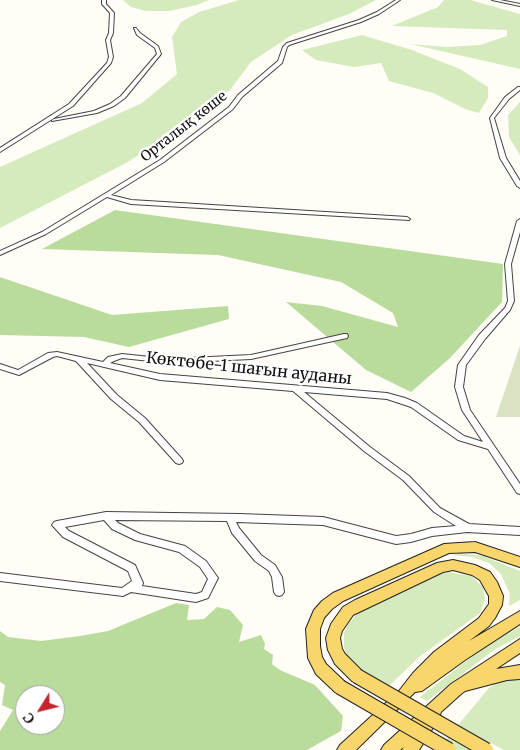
<!DOCTYPE html>
<meta charset="utf-8">
<style>
body{margin:0}
#map{position:relative;width:520px;height:750px;overflow:hidden;background:#fffdf5;font-family:Merriweather,serif}
canvas{display:block}
.north{position:absolute;left:15px;top:685px;width:50px;height:50px;box-sizing:border-box;background:#fff;border:1px solid #a0a0a0;border-radius:50%;rotate:234deg;font-size:14px;font-weight:700;line-height:20px;text-align:center;color:#111}
.north::after{content:'';display:block;margin:auto;width:18px;height:22px;background:#c4262e;clip-path:polygon(50% 0,100% 100%,50% 72%,0 100%)}
</style>
<div id="map">
<canvas width="520" height="750"></canvas>
<div class="north">С</div>
</div>
<script>
const ctx = document.querySelector('canvas').getContext('2d');
ctx.lineJoin = 'round';
function fillPath(path, color) {
  ctx.fillStyle = color;
  ctx.fill(path, 'evenodd');
}
function shape(rows) {
  const path = new Path2D();
  for (const r of rows) {
    path.moveTo(r[0], r[1]);
    for (let i = 2; i < r.length; i += 2) path.lineTo(r[i], r[i + 1]);
  }
  return path;
}
function trace(path, color, width, dash) {
  ctx.strokeStyle = color;
  ctx.lineWidth = width;
  ctx.lineCap = dash ? 'butt' : 'round';
  ctx.setLineDash(dash || []);
  ctx.stroke(path);
}
function write(font, color, halo, rows, align = 'center') {
  ctx.font = font + ' Merriweather,serif';
  ctx.lineWidth = 5;
  ctx.setLineDash([]);
  ctx.textBaseline = 'middle';
  ctx.strokeStyle = halo;
  ctx.fillStyle = color;
  for (const [text, x, y, turn = 0] of rows) {
    ctx.save();
    ctx.translate(x, y);
    ctx.rotate((+turn || 0) * Math.PI / 180);
    ctx.textAlign = isNaN(turn) ? turn : align;
    if (halo) ctx.strokeText(text, 0, 0);
    ctx.fillText(text, 0, 0);
    ctx.restore();
  }
}
fillPath(shape([
 [123,0,209,0,197,5,169,11,146,11,131,7],
 [239,0,376,0,349,14,292,35,251,62,230,90,185,126,126,163,0,228,0,167,142,103,177,74,172,37,181,22,199,12],
 [444,0,470,0,520,14,520,69,410,44,446,47,480,45,507,36,507,30,392,26,438,7],
 [362,35,412,50,460,69,488,87,488,98,479,113,465,109,433,93,389,81,381,63,354,67,316,60,302,50],
 [520,102,520,155,509,137,508,115],
 [461,553,483,556,520,571,520,600,509,606,510,594,501,574,489,563,472,557,453,555],
 [448,572,471,576,483,587,485,599,480,613,419,657,389,686,355,665,347,656,344,647,344,633,348,624,359,612,436,575],
 [520,627,520,636,494,650,427,701,420,697,488,644],
 [520,677,520,750,504,750,491,743,487,750,437,750,489,688,498,682]
]), '#d5ebbd');
fillPath(shape([
 [115,210,503,264,502,302,450,358,411,392,366,370,286,302,322,306,398,327,393,313,341,282,218,255,42,249],
 [0,277,112,315,228,306,229,319,129,347,84,337,0,335],
 [176,603,189,605,187,620,204,619,217,607,230,610,243,625,239,642,261,635,265,644,264,649,273,655,272,664,280,670,315,685,343,716,341,731,307,750,0,750,0,731,13,710,2,705,5,685,0,682,0,631,8,637,41,641,80,636,108,631],
 [25,695,55,695,55,725,25,725]
]), '#b9dc9c');
fillPath(shape([
 [520,346,520,417,496,417]
]), '#d9e3c4');
const minor = shape([
 [102,0,106,0,106,4,114,13,113,33,110,40,113,57,111,63,73,106,0,152,0,148,69,104,107,63,109,57,106,40,109,33,110,13,102,4,102,0],
 [396,0,400,0,379,14,361,22,289,45,287,47,282,63,242,97,233,109,164,162,111,195,131,200,407,217,410,219,409,220,131,204,107,197,46,234,0,255,0,251,42,232,160,160,229,107,238,95,278,61,283,47,287,43,359,20,377,12,396,0],
 [492,0,500,0,520,4,520,6,492,0],
 [134,28,136,28,140,33,158,46,161,54,125,98,114,106,97,113,52,121,52,120,54,119,94,111,110,104,121,96,157,54,155,48,137,35,134,28],
 [518,87,520,87,520,90,509,99,494,118,506,158,520,181,520,188,517,186,500,158,490,118,505,97,518,87],
 [520,219,520,232,511,264,514,301,510,310,485,339,466,365,463,387,470,410,520,484,520,494,517,493,488,449,458,440,411,407,387,399,304,392,370,447,409,476,440,508,469,524,520,527,520,535,467,532,432,536,411,542,396,544,323,525,236,522,239,528,261,555,275,565,282,577,284,592,282,595,279,596,276,595,274,592,272,577,269,571,255,561,232,533,227,521,115,520,118,523,140,534,185,546,206,561,218,578,208,598,196,602,131,592,123,596,0,581,0,573,122,588,132,581,128,571,63,537,52,525,54,522,57,521,106,512,239,514,323,517,396,536,411,534,432,528,456,526,434,512,403,480,364,451,293,391,160,380,87,363,117,395,145,418,182,459,183,461,182,463,179,464,176,463,139,422,111,399,76,361,57,356,53,357,19,375,0,369,0,364,18,370,48,353,57,352,103,362,108,357,122,354,169,359,251,355,344,334,347,334,348,336,347,338,251,359,169,363,122,358,114,361,110,363,160,374,387,393,405,398,417,403,464,436,483,442,462,410,455,387,458,365,479,335,505,308,508,301,505,264,517,221,520,219],
 [104,520,112,529,135,540,179,552,200,567,208,579,202,592,196,594,142,586,143,583,135,565,69,531,65,527,104,520]
]);
const major = shape([
 [475,542,520,557,520,567,475,552,449,553,343,601,332,609,324,618,320,629,320,646,322,657,326,664,345,682,347,687,345,692,340,694,335,692,316,674,308,658,306,629,314,610,322,601,333,593,444,544,475,542],
 [453,560,475,565,490,572,497,582,503,596,502,605,495,618,489,626,469,641,520,611,520,624,465,660,422,691,415,692,356,750,337,750,340,745,399,691,413,673,434,652,479,618,489,604,489,596,480,580,472,575,453,570,443,572,353,615,342,631,340,638,342,649,345,654,362,671,364,676,362,681,357,683,352,681,335,664,328,650,326,638,331,624,343,607,355,600,437,563,453,560],
 [520,639,520,653,496,669,520,665,520,679,507,680,465,691,461,694,441,712,439,718,419,750,402,750,404,747,400,750,381,750,384,745,451,684,520,639]
]);
trace(minor, '#444', 2);
trace(major, '#222', 2);
fillPath(minor, '#fff');
fillPath(major, '#f9d66b');
const majorBridge = shape([
 [357,676,486,750],
 [340,687,449,750]
]);
trace(majorBridge, '#222', 16, []);
trace(majorBridge, '#f9d66b', 14);
write('14px', '#111', '#fff', [
 ["Орталық көше",184,127,-38]
]);
write('16px', '#111', '#fff', [
 ["Көктөбе-1 шағын ауданы",249,369,6]
]);
</script>
